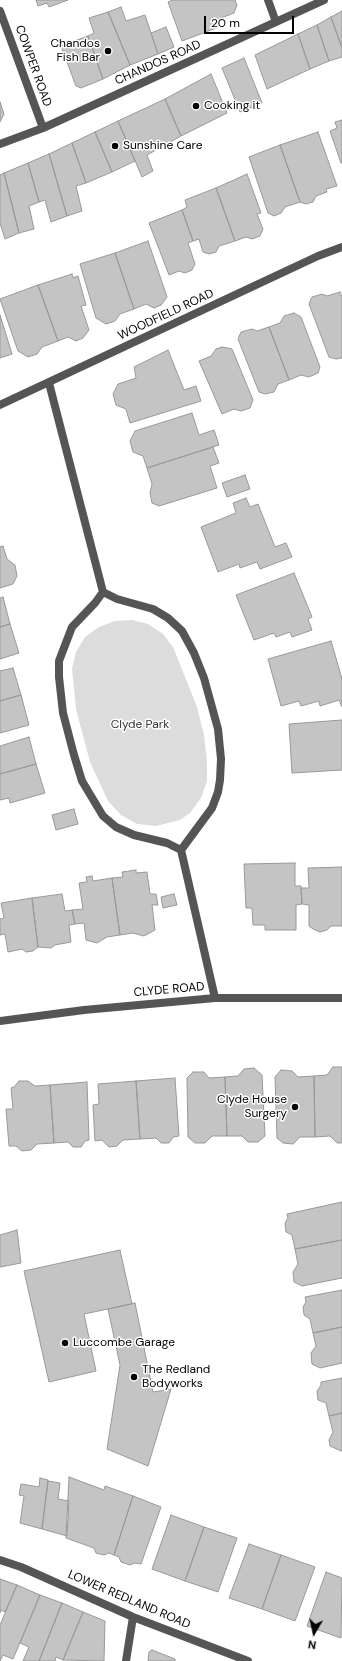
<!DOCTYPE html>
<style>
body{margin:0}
#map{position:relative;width:342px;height:1661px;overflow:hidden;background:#fff;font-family:"DM Sans",sans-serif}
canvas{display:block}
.north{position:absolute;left:294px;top:1613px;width:40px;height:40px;-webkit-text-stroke:3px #fff;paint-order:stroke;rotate:189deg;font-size:11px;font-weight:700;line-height:16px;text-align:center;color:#000}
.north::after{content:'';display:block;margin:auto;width:14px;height:18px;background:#000;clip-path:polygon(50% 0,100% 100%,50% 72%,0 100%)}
.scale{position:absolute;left:204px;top:16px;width:90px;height:18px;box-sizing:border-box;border:2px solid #000;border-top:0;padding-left:5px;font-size:12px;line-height:14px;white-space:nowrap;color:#000;-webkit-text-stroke:3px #fff;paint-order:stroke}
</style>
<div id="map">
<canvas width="342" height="1661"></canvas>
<div class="north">N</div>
<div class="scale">20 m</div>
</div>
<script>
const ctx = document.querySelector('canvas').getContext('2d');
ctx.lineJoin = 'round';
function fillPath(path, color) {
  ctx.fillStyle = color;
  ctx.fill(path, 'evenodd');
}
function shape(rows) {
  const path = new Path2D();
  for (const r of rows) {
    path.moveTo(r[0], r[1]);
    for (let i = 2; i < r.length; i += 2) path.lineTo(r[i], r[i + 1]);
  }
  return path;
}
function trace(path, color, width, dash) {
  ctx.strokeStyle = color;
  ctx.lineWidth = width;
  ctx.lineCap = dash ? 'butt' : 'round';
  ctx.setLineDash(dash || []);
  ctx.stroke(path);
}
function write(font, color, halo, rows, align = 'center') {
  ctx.font = font + ' "DM Sans",sans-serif';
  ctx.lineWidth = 3;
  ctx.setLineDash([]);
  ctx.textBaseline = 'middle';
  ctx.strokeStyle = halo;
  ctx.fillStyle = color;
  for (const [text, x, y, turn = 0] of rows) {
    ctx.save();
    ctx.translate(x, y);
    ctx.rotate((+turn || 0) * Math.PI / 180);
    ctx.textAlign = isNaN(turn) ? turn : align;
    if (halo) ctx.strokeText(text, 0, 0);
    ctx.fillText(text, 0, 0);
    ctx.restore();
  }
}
fillPath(shape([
 [132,620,148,624,163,634,173,647,197,707,204,735,207,762,207,781,201,798,190,813,180,820,156,826,137,824,121,815,108,801,90,762,76,709,72,669,76,652,85,637,99,627,115,621]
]), '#dcdcdc');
const building = shape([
 [36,0,68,0,49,7,47,3,38,6,36,0],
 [173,0,235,0,237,5,234,13,216,20,219,27,182,41,168,2,173,0],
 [121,7,126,21,145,15,158,54,130,65,108,12,121,7],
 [342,11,342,48,331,17,342,11],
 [108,12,130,65,103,79,88,36,94,33,89,18,108,12],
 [331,17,342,48,342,57,329,61,317,25,331,17],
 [317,25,329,61,310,69,298,34,317,25],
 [166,27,174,47,158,54,151,33,166,27],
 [298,34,310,69,267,89,255,55,298,34],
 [88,36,103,79,81,88,76,86,61,46,88,36],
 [244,58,262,103,240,112,222,68,244,58],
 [211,74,227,113,181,136,165,99,211,74],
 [165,99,181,136,147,155,153,171,142,177,118,121,165,99],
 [0,102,4,114,0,122,0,102],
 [342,120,342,163,341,163,330,131,337,128,335,122,342,120],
 [118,121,135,161,112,172,95,132,118,121],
 [95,132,112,172,86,183,72,143,95,132],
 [318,132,337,186,326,189,327,192,316,196,313,202,306,204,300,202,280,145,318,132],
 [72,143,86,183,76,186,82,211,67,216,49,154,72,143],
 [280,145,300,202,285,207,281,213,274,216,268,213,249,157,280,145],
 [49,154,67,216,51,222,45,200,39,202,28,163,49,154],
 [28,163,39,202,29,206,34,229,19,233,4,173,28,163],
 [4,173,19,233,5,239,0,223,0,175,4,173],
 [247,174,261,213,257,214,263,229,260,236,252,239,246,237,235,241,216,188,247,174],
 [216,188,235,241,219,246,216,252,209,254,203,252,199,239,193,241,182,210,187,207,185,200,216,188],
 [182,210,193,241,188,243,195,264,192,270,185,273,179,271,169,275,149,223,182,210],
 [148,241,167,297,161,305,154,308,146,304,134,309,115,253,148,241],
 [115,253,134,309,120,314,115,321,106,324,96,318,80,264,115,253],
 [72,274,73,278,78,276,86,305,81,306,89,330,83,338,76,341,68,337,58,341,38,285,72,274],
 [38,285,58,341,42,347,37,354,28,357,18,351,0,299,38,285],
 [340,292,342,297,342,358,336,359,329,357,309,304,312,297,322,294,327,296,340,292],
 [294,313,301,317,320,367,318,373,309,377,301,375,289,380,269,327,280,323,284,316,294,313],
 [0,315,12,354,0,358,0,315],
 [269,327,289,380,278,384,274,392,265,394,259,392,238,339,241,332,252,329,257,331,269,327],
 [222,347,232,349,253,400,250,408,241,411,234,409,222,414,199,361,211,356,216,349,222,347],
 [168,350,184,390,196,386,201,401,130,423,126,409,116,405,113,394,118,384,136,378,134,367,168,350],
 [192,413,199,435,214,430,219,445,147,468,143,456,133,452,130,441,135,431,192,413],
 [213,447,219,463,210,466,217,488,159,506,152,503,150,493,152,484,147,468,213,447],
 [245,475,250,489,227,497,222,483,245,475],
 [246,498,250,507,258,504,275,547,286,543,292,557,260,569,257,562,240,568,239,564,218,572,201,527,236,513,233,503,246,498],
 [3,546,7,559,15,565,17,576,13,584,0,588,0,547,3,546],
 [294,573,312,617,308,619,312,630,292,637,290,632,276,637,274,633,254,640,236,595,294,573],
 [3,597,10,624,0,627,0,598,3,597],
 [10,624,19,653,0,659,0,627,10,624],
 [331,641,342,679,342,707,339,700,320,706,319,701,301,706,299,701,281,706,268,659,331,641],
 [13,668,21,695,0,701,0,671,13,668],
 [21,695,29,725,0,733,0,701,21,695],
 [342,720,342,770,292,773,289,724,342,720],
 [29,737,36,764,0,774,0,746,29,737],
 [36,764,45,793,10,803,9,798,0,800,0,774,36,764],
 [74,809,78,824,56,830,52,815,74,809],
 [295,863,295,886,301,886,302,904,296,905,296,930,265,930,265,925,253,925,252,908,246,908,244,864,295,863],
 [342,867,342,926,331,926,327,930,320,932,313,929,309,926,309,905,302,904,301,888,309,888,308,868,342,867],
 [136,870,136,873,147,872,150,894,156,894,158,905,152,905,155,930,144,936,133,933,120,935,112,878,123,877,122,872,136,870],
 [92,876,93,881,112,878,120,935,107,937,97,943,86,940,84,923,75,924,72,910,83,909,79,883,87,882,86,877,92,876],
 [62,894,65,911,72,910,75,924,69,925,71,942,55,945,51,948,38,947,32,898,62,894],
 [174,894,177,905,163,908,161,897,174,894],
 [32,898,38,947,33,951,26,952,22,949,8,952,5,934,0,935,0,919,4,918,1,903,32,898],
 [333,1067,342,1067,342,1143,337,1143,330,1136,315,1137,314,1076,327,1075,333,1067],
 [254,1068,262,1075,265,1136,258,1142,248,1142,242,1136,227,1136,225,1077,238,1076,244,1069,254,1068],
 [281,1070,292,1071,298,1077,314,1076,315,1137,300,1137,293,1144,283,1143,277,1138,275,1077,281,1070],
 [193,1072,204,1072,209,1078,225,1077,227,1136,212,1136,205,1143,195,1143,188,1137,187,1078,193,1072],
 [175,1078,179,1136,173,1137,169,1143,161,1143,156,1138,140,1139,136,1081,175,1078],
 [19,1081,28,1081,35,1086,50,1085,54,1143,37,1144,31,1150,22,1151,16,1146,9,1146,6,1109,13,1109,11,1088,14,1087,19,1081],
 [136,1081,140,1139,123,1140,117,1146,109,1147,102,1140,95,1141,93,1105,99,1104,98,1084,136,1081],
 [87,1082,89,1140,85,1141,81,1147,73,1147,68,1142,54,1143,50,1085,87,1082],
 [342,1202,342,1240,295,1249,292,1235,286,1232,285,1223,288,1218,287,1214,342,1202],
 [17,1230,21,1263,0,1267,0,1235,17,1230],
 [342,1240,342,1278,302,1286,294,1282,293,1272,298,1264,295,1249,342,1240],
 [120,1250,132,1304,84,1314,96,1371,49,1382,24,1271,120,1250],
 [342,1290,342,1327,313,1333,310,1319,304,1315,303,1307,306,1302,305,1297,342,1290],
 [135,1303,153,1392,171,1389,148,1466,107,1449,120,1365,108,1309,135,1303],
 [342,1327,342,1363,320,1368,312,1364,311,1353,316,1346,313,1333,342,1327],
 [342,1378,342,1413,329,1416,326,1403,318,1400,317,1391,321,1385,321,1382,342,1378],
 [342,1413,342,1451,341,1451,330,1446,329,1440,333,1432,329,1416,342,1413],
 [69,1477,104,1490,105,1486,133,1496,114,1555,109,1553,104,1555,96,1553,94,1548,66,1538,69,1477],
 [40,1478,48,1480,42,1529,20,1523,24,1496,19,1495,21,1484,39,1487,40,1478],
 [48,1481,60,1483,58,1499,69,1501,67,1536,42,1529,48,1481],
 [133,1496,161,1507,141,1564,135,1563,130,1565,121,1562,119,1557,114,1555,133,1496],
 [171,1515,204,1527,185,1581,152,1569,171,1515],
 [204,1527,237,1538,218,1592,185,1581,204,1527],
 [249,1544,281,1555,262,1609,229,1598,249,1544],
 [281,1555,315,1567,295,1621,262,1609,281,1555],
 [326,1572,342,1578,341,1638,307,1626,326,1572],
 [0,1579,17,1585,5,1612,1,1610,0,1613,0,1579],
 [17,1585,40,1595,13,1659,3,1655,0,1661,0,1625,17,1585],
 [40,1595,62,1603,39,1661,23,1661,29,1647,20,1643,40,1595],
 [62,1603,83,1612,63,1660,56,1657,55,1661,39,1661,62,1603],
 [83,1612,105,1621,104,1661,63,1660,83,1612],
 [152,1650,175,1659,175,1661,148,1661,149,1652,152,1650]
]);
fillPath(building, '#c4c4c4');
trace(building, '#999', 1);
trace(shape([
 [268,0,276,22],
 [0,11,43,128],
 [0,144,43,128,324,0],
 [49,383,103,592,95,603,72,627,59,661,59,677,63,713,74,755,82,781,103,816,116,827,134,835,167,843,181,850],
 [0,405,318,256,342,247],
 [103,592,117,599,153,609,168,618,182,631,194,653,204,678,218,729,221,759,220,780,218,792,212,808,181,850,215,998],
 [0,1021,84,1010,215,998,342,998],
 [0,1560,21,1567,133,1617,248,1661],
 [126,1661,133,1617]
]), '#555', 8);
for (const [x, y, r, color] of [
 [108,51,4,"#000"],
 [196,106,4,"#000"],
 [115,146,4,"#000"],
 [295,1107,4,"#000"],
 [65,1343,4,"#000"],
 [134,1377,4,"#000"]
]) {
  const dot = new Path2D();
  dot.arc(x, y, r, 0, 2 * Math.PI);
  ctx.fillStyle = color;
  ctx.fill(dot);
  trace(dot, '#fff', 1.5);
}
write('12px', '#000', '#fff', [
 ["Chandos",100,44,"right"],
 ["Fish Bar",100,58,"right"],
 ["Cooking it",204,106],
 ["Sunshine Care",123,146],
 ["Clyde House",287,1100,"right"],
 ["Surgery",287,1114,"right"],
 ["Luccombe Garage",73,1343],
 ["The Redland",142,1370],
 ["Bodyworks",142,1384]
], 'left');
write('12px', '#000', '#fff', [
 ["CHANDOS ROAD",158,63,-24],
 ["COWPER ROAD",33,66,70],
 ["WOODFIELD ROAD",166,315,-25],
 ["CLYDE ROAD",169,990,-5],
 ["LOWER REDLAND ROAD",129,1600,23]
]);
write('12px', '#333', '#fff', [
 ["Clyde Park",140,725]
]);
</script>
